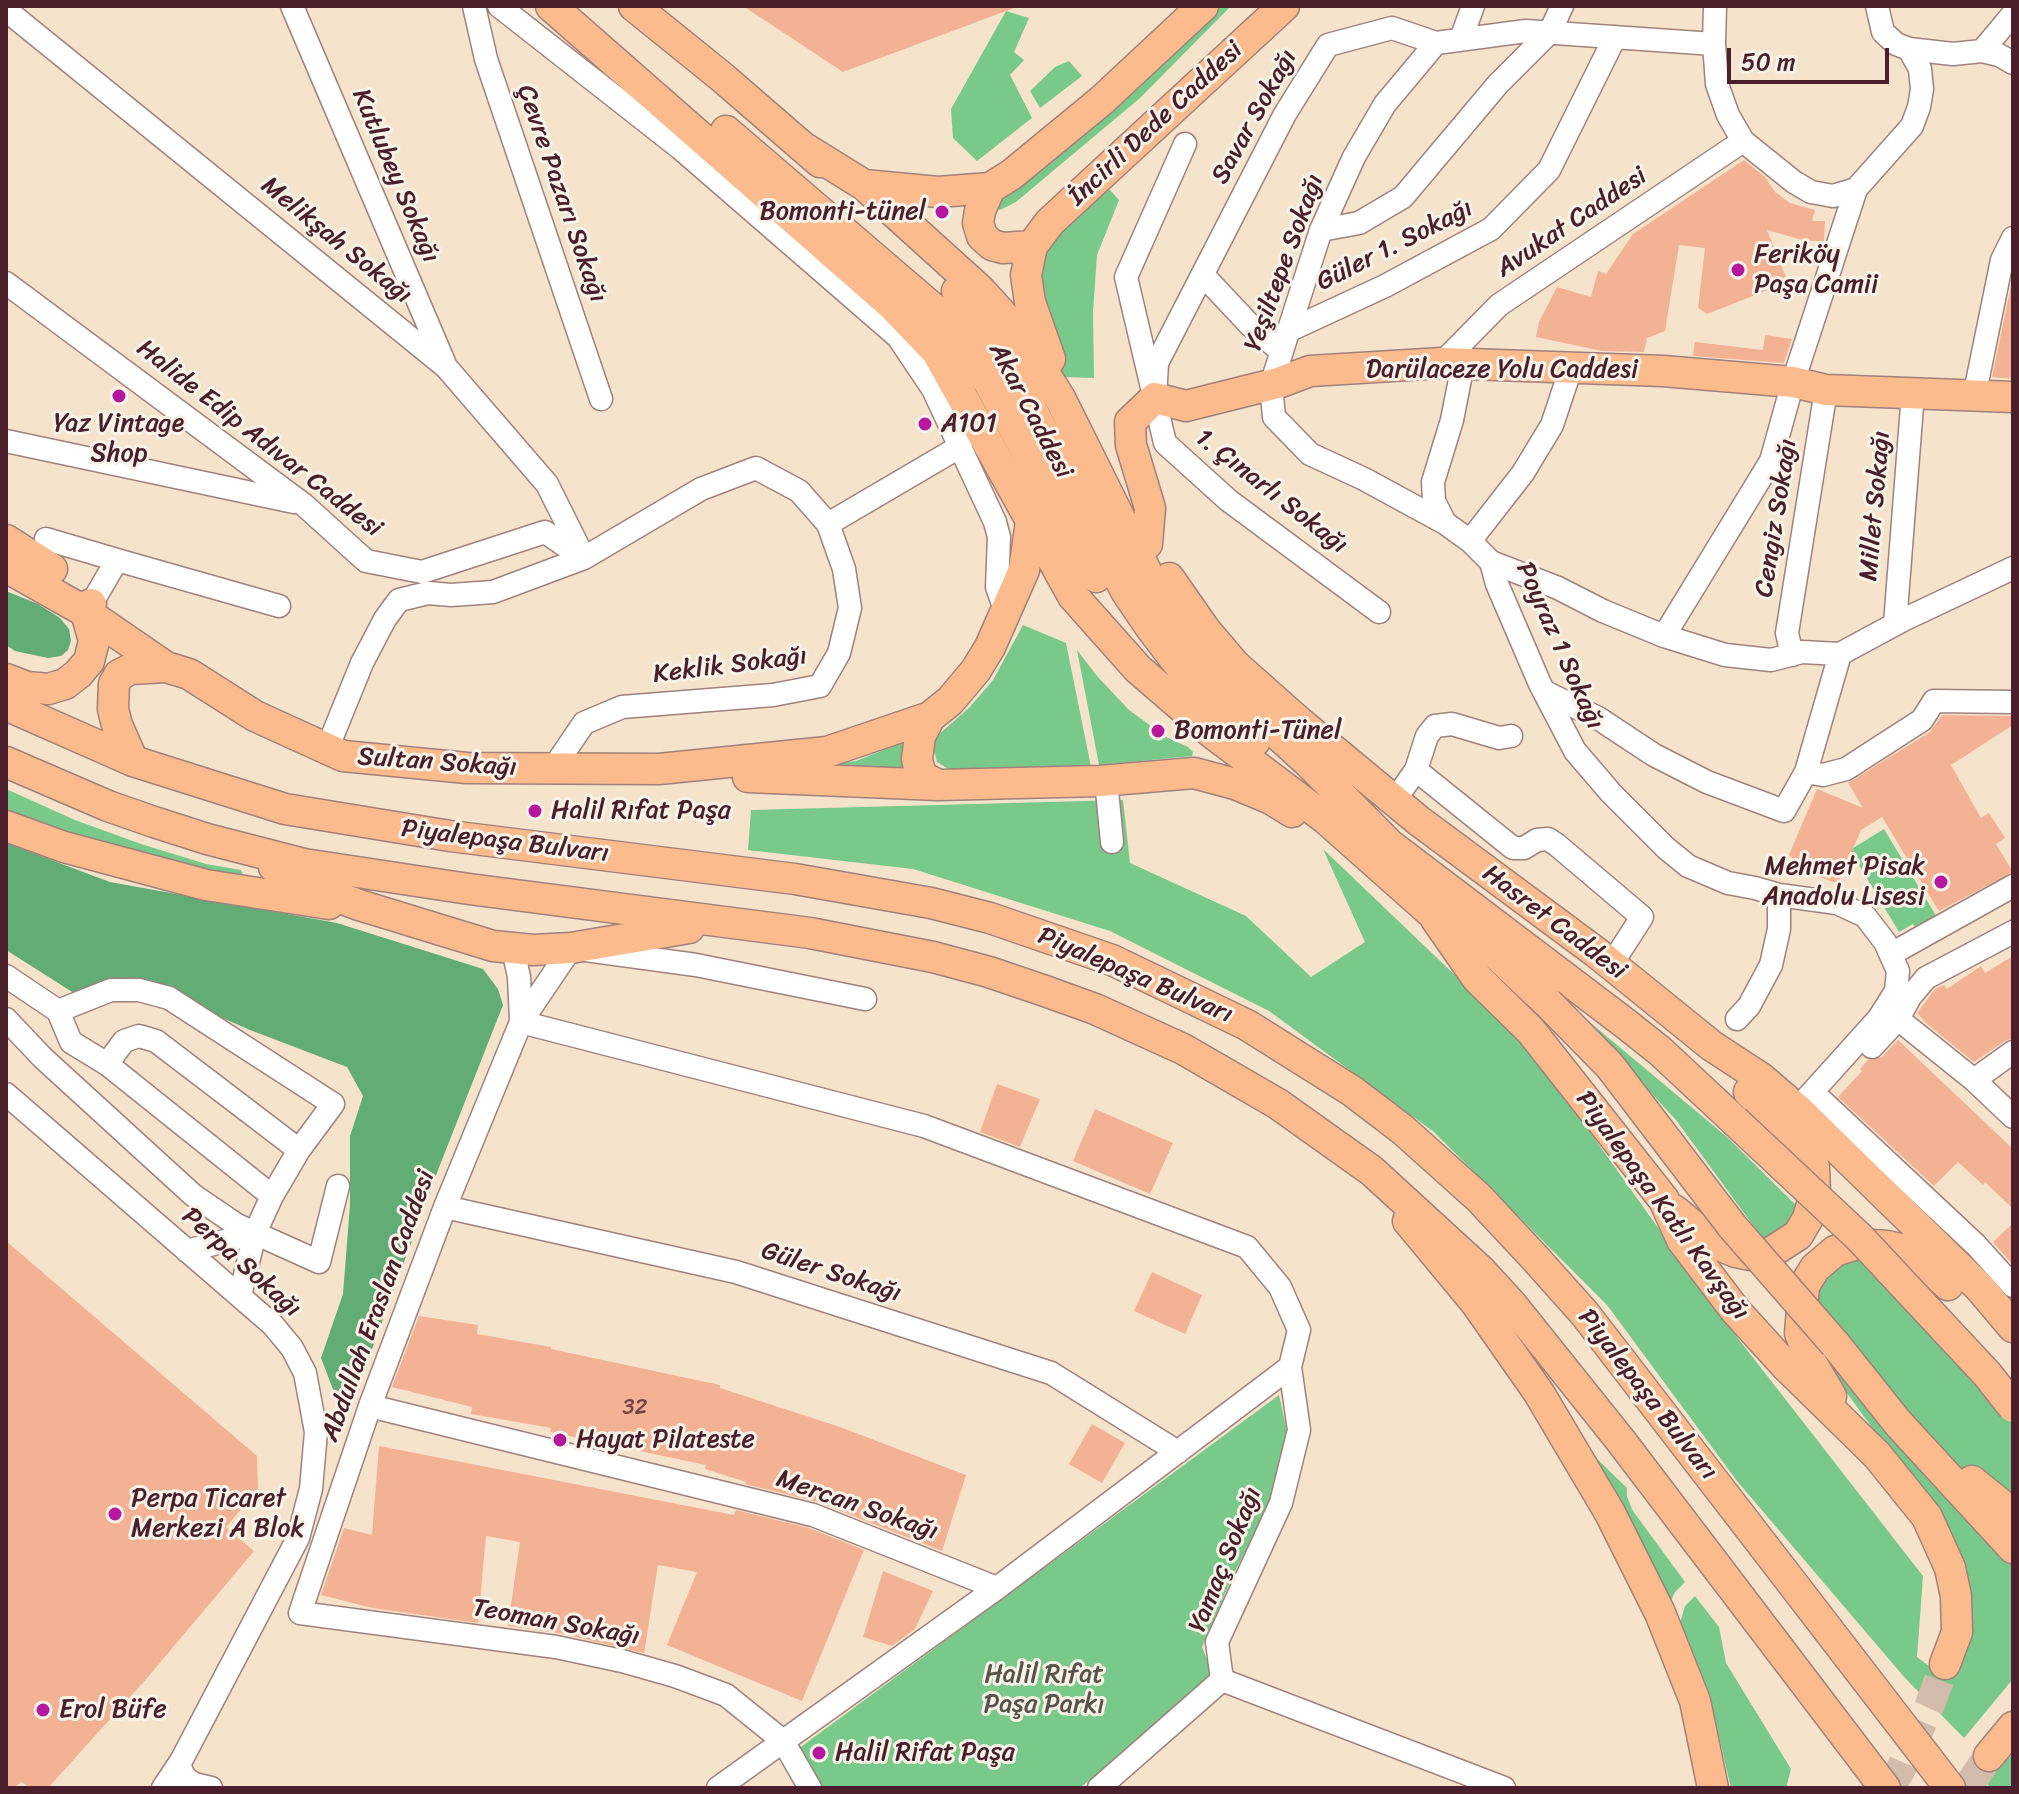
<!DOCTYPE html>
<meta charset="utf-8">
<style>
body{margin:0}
#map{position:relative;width:2019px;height:1794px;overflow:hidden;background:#f5e3cc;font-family:Sriracha,sans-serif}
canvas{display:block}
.frame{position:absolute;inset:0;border:8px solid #4a1f2b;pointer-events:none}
.scale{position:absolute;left:1727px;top:48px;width:162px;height:36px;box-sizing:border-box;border:4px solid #4a1f2b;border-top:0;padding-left:10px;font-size:24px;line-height:28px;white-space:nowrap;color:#4a1f2b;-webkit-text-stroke:6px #f7f3e8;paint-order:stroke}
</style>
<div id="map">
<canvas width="2019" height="1794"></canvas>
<div class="frame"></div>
<div class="scale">50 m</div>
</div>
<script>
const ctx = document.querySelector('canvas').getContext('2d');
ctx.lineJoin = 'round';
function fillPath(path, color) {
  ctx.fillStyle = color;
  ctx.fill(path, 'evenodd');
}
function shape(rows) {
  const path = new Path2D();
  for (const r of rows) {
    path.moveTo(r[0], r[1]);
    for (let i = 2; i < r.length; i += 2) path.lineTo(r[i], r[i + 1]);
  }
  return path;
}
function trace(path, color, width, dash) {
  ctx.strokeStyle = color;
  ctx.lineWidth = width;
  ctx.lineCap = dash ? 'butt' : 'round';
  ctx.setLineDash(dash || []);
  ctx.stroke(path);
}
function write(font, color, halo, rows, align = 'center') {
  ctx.font = font + ' Sriracha,sans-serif';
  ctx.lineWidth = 6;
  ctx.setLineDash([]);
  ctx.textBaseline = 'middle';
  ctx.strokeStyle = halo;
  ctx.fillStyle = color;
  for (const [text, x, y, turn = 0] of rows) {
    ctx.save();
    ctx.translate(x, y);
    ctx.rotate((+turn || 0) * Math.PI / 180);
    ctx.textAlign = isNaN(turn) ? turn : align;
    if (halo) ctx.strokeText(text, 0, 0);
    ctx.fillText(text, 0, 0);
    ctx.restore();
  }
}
fillPath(shape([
 [1189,6,1231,6,1140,98,1016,202,1000,210,988,206],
 [1006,11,1029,18,1014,52,1024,60,1010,75,1032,118,977,161,953,138,951,109],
 [1069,61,1082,76,1040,108,1030,91,1055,67],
 [1101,180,1119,200,1097,255,1093,312,1094,378,1063,377,1048,354,1032,246],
 [1023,625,1066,643,1091,767,950,770,937,762,933,746,938,735,969,708,993,680],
 [1077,650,1097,676,1129,710,1166,737,1188,747,1193,752,1192,756,1099,765],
 [904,742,905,773,840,767,841,763,856,761],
 [6,789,75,820,141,844,206,864,241,870,243,875,237,878,61,832,6,812],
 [1123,800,1130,863,1246,916,1311,977,1365,942,1323,849,1527,1044,1726,1323,1923,1576,1917,1657,1944,1677,1961,1596,1911,1481,1809,1341,1819,1275,1864,1255,2013,1381,2013,1679,1964,1738,1905,1678,1737,1481,1607,1305,1434,1132,1269,1011,1110,931,913,869,748,850,751,810],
 [1884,829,1941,924,1920,935,1913,924,1899,932,1850,850],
 [1574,1009,1727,1137,1800,1209,1766,1243,1676,1120],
 [1279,1395,1287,1431,1274,1495,1233,1575,1202,1647,1214,1677,1080,1788,821,1788,798,1749],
 [1592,1454,1627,1488,1627,1497,1633,1511,1685,1582,1675,1592,1670,1603],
 [1695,1596,1719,1627,1726,1663,1791,1769,1786,1788,1731,1788,1711,1702,1680,1623,1685,1606],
 [2013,1755,2013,1788,1990,1788,1981,1775]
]), '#78c98a');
fillPath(shape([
 [6,591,38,604,60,618,69,629,71,641,68,650,61,656,48,658,15,651,6,645],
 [6,843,110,882,337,923,483,969,498,989,503,1005,438,1170,357,1390,339,1405,321,1358,343,1294,350,1205,350,1136,363,1096,347,1067,250,1030,163,992,77,995,6,950]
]), '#62ad76');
fillPath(shape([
 [743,6,1014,6,1014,8,843,72],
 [1744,160,1765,177,1775,192,1790,203,1815,210,1812,221,1825,221,1824,241,1806,241,1767,230,1788,282,1707,314,1698,308,1705,248,1679,245,1665,331,1647,338,1644,352,1602,351,1536,337,1539,322,1557,287,1591,297,1598,271,1606,274,1633,234],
 [2013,277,2013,379,1992,377],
 [1765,335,1792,339,1784,363,1693,356,1695,342,1763,350],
 [1942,715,2013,716,2013,725,1951,765,1981,818,1989,813,2005,838,1996,844,2013,872,1939,911,1882,817,1861,830,1838,884,1807,872,1789,855,1817,789,1863,808,1848,783,1930,732],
 [2013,956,2013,1038,2005,1041,1974,1062,1926,1023,1917,1013,1935,989,1944,985,1947,989,1981,966,1985,973],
 [1898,1040,2013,1149,2013,1209,1985,1182,1983,1185,1958,1162,1934,1186,1838,1097,1862,1071,1860,1069,1868,1060,1882,1057],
 [997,1084,1040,1099,1020,1147,980,1132],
 [1095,1109,1173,1143,1150,1194,1073,1161],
 [2013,1223,2013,1265,1993,1242],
 [6,1241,257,1456,258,1489,226,1527,254,1551,148,1677,48,1788,30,1788,22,1782,12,1788,6,1788],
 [1152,1272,1202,1295,1185,1334,1134,1311],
 [419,1316,478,1325,477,1334,551,1347,551,1349,720,1385,720,1388,840,1427,966,1475,942,1551,818,1502,745,1484,746,1482,705,1469,706,1465,550,1432,551,1428,471,1414,472,1407,392,1387],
 [1092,1424,1125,1443,1102,1483,1069,1464],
 [379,1446,734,1515,736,1510,809,1528,864,1550,802,1701,667,1645,697,1572,658,1565,644,1653,559,1633,508,1626,520,1542,486,1536,478,1623,372,1608,321,1595,344,1528,372,1535],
 [883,1571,933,1591,915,1629,892,1646,863,1637]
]), '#f4b294');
trace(shape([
 [1888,1788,1900,1771,1929,1707,1945,1664],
 [1967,1788,1989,1756]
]), '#d3bcac', 30, [30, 15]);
const minor = shape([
 [292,6,444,362],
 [474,6,486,59,601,399],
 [499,6,680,148,898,337,933,389,995,522,999,537,997,587,1006,613],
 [1715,6,1714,44,1717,84,1728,115,1743,141,1794,182,1811,192,1833,196,1856,189],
 [1877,6,1883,32,1896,44,1909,49,1953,54,1982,51,2013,14],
 [6,10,446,367,547,484,584,558],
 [1461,39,1473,6],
 [1436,43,1385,104,1354,157,1321,230,1271,385,1274,417,1310,454,1364,479,1445,523,1470,541,1491,562,1497,584,1540,684,1575,751,1611,793,1666,848,1688,866,1728,883,1755,888,1779,895,1837,903,1865,916,1885,942,1898,971,1896,991,1879,1018,1797,1109],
 [1982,51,1999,55,2013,63],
 [1185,144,1126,277,1165,443,1228,500,1379,612],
 [1321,230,1359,223,1403,197,1498,84,1550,32,1562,6],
 [1203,275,1250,325,1282,352],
 [6,283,303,504,366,561,422,572,545,532,583,558],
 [1290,330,1385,286,1491,229,1549,170,1615,37],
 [1442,363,1499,305,1743,141],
 [1974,397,2002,260,2013,238],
 [1155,398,1157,363,1285,114,1328,45,1392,28,1436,43,1526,31,1714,44],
 [6,441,294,502],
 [1445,523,1434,501,1433,482,1452,420,1463,364],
 [46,539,117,560],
 [1470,541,1523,473,1552,425,1571,368],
 [1491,562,1558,588,1603,611,1664,636,1725,655,1771,660,1802,652,1840,654,1903,620,2013,568],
 [96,596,117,560,279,606],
 [1895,624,1913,393],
 [1664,636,1771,461,1793,382,1856,189,1912,126,1919,107,1922,89,1920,69,1909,49],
 [1792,655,1787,633,1826,390],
 [1547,693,1598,718,1654,755,1707,782,1784,811,1806,772,1840,654],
 [327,749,362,663,385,619,399,600,428,593,451,595,493,592,584,558,701,489,756,468,799,491,828,524,961,446],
 [552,770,584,723,622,707,773,695,820,686,839,653,850,608,844,569,828,524],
 [1416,770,1427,736,1435,726,1452,724,1499,738,1511,736],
 [1806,772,1823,775,1846,769,1922,720,1934,701,2013,702],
 [1106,780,1112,842],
 [1394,801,1416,770,1513,848,1524,848,1537,840,1548,839,1557,845,1642,917,1611,965],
 [513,949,519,977,521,1021],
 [1891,954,2013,886],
 [6,976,58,1011,71,1042,107,1064,272,1196],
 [58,1011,111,990,139,990,169,998,333,1104,299,1150,272,1196,255,1233,240,1296],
 [6,1019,43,1058,193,1195,237,1225,319,1262,338,1186],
 [1737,1019,1749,1006,1771,965,1779,929,1779,895],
 [1898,1019,1974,1080,2013,1117],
 [521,1022,924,1126,1247,1247,1280,1287,1299,1330,1290,1367,997,1588,718,1788],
 [1872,1047,1898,1019,1910,997,1926,978,2013,932],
 [107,1064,124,1041,139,1036,156,1041,299,1150],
 [1974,1080,2013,1052],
 [6,1094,273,1325,292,1348,305,1373,316,1432,311,1489,298,1538,181,1761,163,1788],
 [1822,1101,1976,1245,2013,1286],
 [445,1207,736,1272,1051,1373,1178,1452],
 [187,1251,255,1233],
 [370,1406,813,1515,997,1588],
 [1222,1680,1217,1642,1281,1503,1299,1430,1290,1367],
 [1222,1680,1504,1788],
 [179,1765,185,1778,194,1784,211,1788],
 [810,1788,783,1741,726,1695,675,1676,622,1661,556,1647,300,1613,370,1406,445,1207,521,1022,571,948,696,965,865,999],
 [1099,1788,1222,1680]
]);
const major = shape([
 [551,6,892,305,937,352,1073,596,1138,669,1211,732,1326,819,1433,914,1477,936,1548,1003],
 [634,6,723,78,820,162],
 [726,131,936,311,988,381,1096,577],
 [806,149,864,185,980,290,1020,334,1061,400,1156,591,1179,633,1216,678,1309,763,1390,845,1626,1024,1660,1051,1735,1121],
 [864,185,938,192,990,188,1011,175,1101,101,1203,6],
 [990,188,980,211,978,223,982,236,992,245,1003,248,1032,246],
 [957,291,991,336,1012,372,1126,591,1151,628,1197,688,1226,718,1255,741],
 [1050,359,1030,302,1026,275,1032,246,1050,222,1284,6],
 [6,540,52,569],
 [1147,544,1150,508,1131,445,1130,422,1155,398,1186,406,1278,383,1310,371,1442,363,1663,371,1793,382,1826,390,2013,397],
 [6,567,86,612,166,667,189,674,255,716,343,756,467,768,659,769,827,752,930,717,950,701,976,670,990,647,1024,570,1031,522],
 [1169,578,1206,631,1235,665,1298,721,1419,821,1597,953,1712,1046,1761,1078,1797,1109,1980,1288,2013,1327],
 [6,679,27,687,48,689,65,684,78,674,89,661,94,641,86,612,91,604],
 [6,705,133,761,285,809,450,836,795,879,931,903,990,918,1112,960,1247,1025,1352,1091,1402,1129,1479,1198,1535,1258,1585,1314,1950,1788],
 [930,717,920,736,917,759,921,776,938,785],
 [133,761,117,725,113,709,114,684,119,675,131,669,166,667],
 [6,762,108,806,154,822,207,839,304,864,469,889,810,933,933,957,989,972,1045,991,1095,1009,1183,1049,1278,1104,1372,1171,1480,1270,1513,1306,1621,1441,1885,1788],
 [748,777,938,785,1100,781,1194,773,1235,784,1271,799,1292,812],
 [6,826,64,847,206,885,329,904],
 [274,867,311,887,359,905,493,946,533,950,571,948,689,928],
 [1436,919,1477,978,1531,1031,1664,1200,1682,1240,1735,1310,1785,1365,1877,1455,1927,1517,1950,1568,1956,1596,1957,1632,1945,1664],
 [1674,1210,1714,1243,1736,1252,1751,1255,1770,1253,1798,1235,1808,1218,1815,1194,1814,1167,1809,1156,1789,1131,1749,1092],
 [1408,1221,1476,1303,1539,1393,1610,1513,1660,1613,1695,1701,1713,1788],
 [1835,1344,1898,1423,2013,1548],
 [1831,1396,1811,1362,1800,1333,1804,1286,1815,1268,1835,1251,1857,1244,1887,1246,1909,1251,1948,1285],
 [1972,1481,2013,1514],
 [1989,1756,2013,1727]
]);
trace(minor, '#a0817c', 25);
trace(major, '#a0817c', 33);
trace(minor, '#fff', 22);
trace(major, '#fbbb8d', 30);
const majorBridge = shape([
 [1548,1003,1610,1066,1732,1226,1835,1344],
 [1735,1121,1860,1238,1987,1374,2013,1407]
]);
trace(majorBridge, '#a0817c', 33, []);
trace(majorBridge, '#fbbb8d', 30);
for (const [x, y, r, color] of [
 [942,212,8,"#b5179e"],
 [1738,270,8,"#b5179e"],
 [119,396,8,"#b5179e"],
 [925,424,8,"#b5179e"],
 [1158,731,8,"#b5179e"],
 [535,811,8,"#b5179e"],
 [1941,882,8,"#b5179e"],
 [560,1440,8,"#b5179e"],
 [115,1514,8,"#b5179e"],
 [43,1710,8,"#b5179e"],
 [819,1753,8,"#b5179e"]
]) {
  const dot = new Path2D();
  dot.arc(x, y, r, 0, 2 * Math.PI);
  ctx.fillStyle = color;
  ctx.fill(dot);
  trace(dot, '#f7f3e8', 3);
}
write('22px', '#744445', null, [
 ["32",635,1408]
]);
write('26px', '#4a1f2b', '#f7f3e8', [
 ["Savar Sokağı",1255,117,-61],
 ["İncirli Dede Caddesi",1156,124,-43],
 ["Kutlubey Sokağı",395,176,67],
 ["Çevre Pazarı Sokağı",561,194,71],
 ["Avukat Caddesi",1572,223,-34],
 ["Melikşah Sokağı",336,241,39],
 ["Güler 1. Sokağı",1395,246,-27],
 ["Yeşiltepe Sokağı",1285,263,-70],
 ["Darülaceze Yolu Caddesi",1502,370],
 ["Akar Caddesi",1030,411,62],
 ["Halide Edip Adıvar Caddesi",259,439,38],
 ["1. Çınarlı Sokağı",1271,492,38],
 ["Millet Sokağı",1876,506,-85],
 ["Cengiz Sokağı",1777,518,-81],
 ["Poyraz 1 Sokağı",1559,646,66],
 ["Keklik Sokağı",730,666,-7],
 ["Sultan Sokağı",437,763,4],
 ["Piyalepaşa Bulvarı",505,842,7],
 ["Hasret Caddesi",1554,923,37],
 ["Piyalepaşa Bulvarı",1135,976,23],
 ["Piyalepaşa Katlı Kavşağı",1662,1206,54],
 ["Perpa Sokağı",241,1263,42],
 ["Güler Sokağı",831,1273,18],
 ["Abdullah Eraslan Caddesi",379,1306,-70],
 ["Piyalepaşa Bulvarı",1647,1395,52],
 ["Mercan Sokağı",857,1506,19],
 ["Yamaç Sokağı",1226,1560,-68],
 ["Teoman Sokağı",556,1623,10]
]);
write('26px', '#4a1f2b', '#f7f3e8', [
 ["Bomonti-tünel",926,212,"right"],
 ["Feriköy",1754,255],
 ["Paşa Camii",1754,285],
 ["Yaz Vintage",119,424,"center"],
 ["Shop",119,454,"center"],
 ["A101",941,424],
 ["Bomonti-Tünel",1174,731],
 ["Halil Rıfat Paşa",551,811],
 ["Mehmet Pisak",1925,867,"right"],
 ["Anadolu Lisesi",1925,897,"right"],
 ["Hayat Pilateste",576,1440],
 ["Perpa Ticaret",131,1499],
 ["Merkezi A Blok",131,1529],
 ["Erol Büfe",59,1710],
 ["Halil Rifat Paşa",835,1753]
], 'left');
write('26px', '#585248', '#f7f3e8', [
 ["Halil Rıfat",1044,1675],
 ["Paşa Parkı",1044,1705]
]);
</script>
